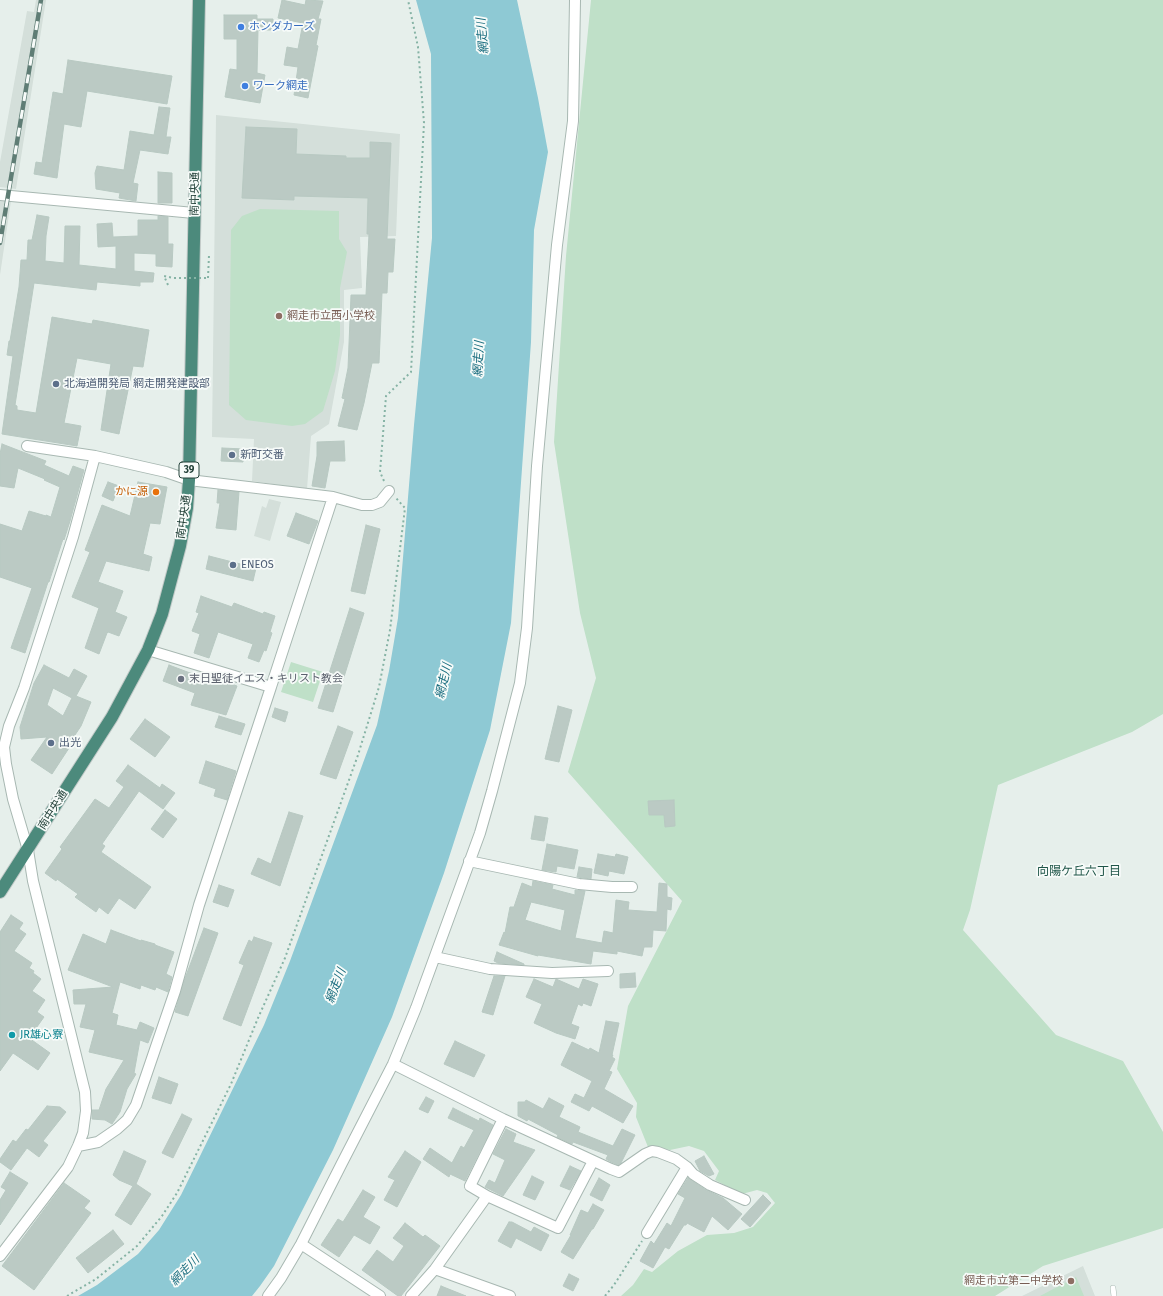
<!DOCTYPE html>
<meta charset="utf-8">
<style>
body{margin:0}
canvas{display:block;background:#e6efeb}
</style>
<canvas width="1163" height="1296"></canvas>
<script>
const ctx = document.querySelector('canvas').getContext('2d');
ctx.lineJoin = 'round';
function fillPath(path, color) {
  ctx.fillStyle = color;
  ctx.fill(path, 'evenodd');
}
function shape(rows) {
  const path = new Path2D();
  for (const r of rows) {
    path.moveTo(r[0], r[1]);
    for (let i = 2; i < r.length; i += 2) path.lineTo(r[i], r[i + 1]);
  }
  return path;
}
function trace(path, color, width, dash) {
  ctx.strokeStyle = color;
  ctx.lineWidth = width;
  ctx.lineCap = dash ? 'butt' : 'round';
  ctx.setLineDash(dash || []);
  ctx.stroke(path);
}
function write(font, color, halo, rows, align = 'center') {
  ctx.font = font + ' "Fira Sans","Noto Sans JP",sans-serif';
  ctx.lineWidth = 3.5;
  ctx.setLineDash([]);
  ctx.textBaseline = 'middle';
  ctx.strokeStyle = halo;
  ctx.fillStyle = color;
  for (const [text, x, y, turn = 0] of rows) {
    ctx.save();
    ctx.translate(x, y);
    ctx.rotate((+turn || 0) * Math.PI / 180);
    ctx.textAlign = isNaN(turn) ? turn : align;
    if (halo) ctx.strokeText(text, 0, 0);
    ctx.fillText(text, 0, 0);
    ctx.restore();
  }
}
fillPath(shape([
 [36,0,46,0,16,189,0,187,0,162,27,11,34,12],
 [216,115,400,134,396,236,360,237,362,288,344,290,344,342,329,424,311,436,307,489,252,481,254,439,212,437],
 [0,199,11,201,0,275],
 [269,499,281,502,270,541,254,536,262,506,266,508],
 [1083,1266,1095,1296,1022,1296]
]), '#d4dfda');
fillPath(shape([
 [591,0,1163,0,1163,714,1132,732,998,785,970,910,963,930,1056,1035,1123,1061,1163,1132,1163,1228,1043,1266,995,1296,621,1296,633,1285,644,1269,652,1272,678,1251,707,1235,734,1233,753,1227,775,1203,767,1193,757,1190,742,1194,715,1180,719,1171,704,1151,689,1146,670,1150,648,1147,636,1117,637,1103,617,1069,628,1006,682,901,568,772,596,678,580,613,554,442,566,256],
 [260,209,339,211,339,239,347,252,340,288,340,335,335,371,323,411,305,424,292,426,246,420,229,405,231,230,242,216],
 [291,662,323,672,313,702,281,692],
 [1076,1277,1084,1296,1040,1296]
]), '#bfe0c8');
fillPath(shape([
 [416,0,517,0,538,98,548,152,534,230,531,342,511,623,490,730,444,873,392,1017,333,1150,274,1266,260,1286,252,1296,78,1296,97,1285,138,1254,159,1230,181,1195,264,1025,290,961,377,725,389,671,398,618,414,425,432,238,431,54]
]), '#8ec9d4');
const building = shape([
 [282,0,305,5,306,0,323,1,318,19,321,19,316,45,318,46,308,98,294,95,298,67,284,65,287,47,298,49,303,23,278,18,282,0],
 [224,15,257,15,257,19,273,19,273,30,258,30,257,73,265,75,260,103,225,97,230,69,237,70,237,39,224,39,224,15],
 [68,60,172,76,167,104,87,91,81,127,64,124,57,178,34,174,36,162,42,163,53,92,63,94,68,60],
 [159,107,170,108,166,137,171,137,168,154,140,150,133,183,138,184,136,201,119,198,120,193,96,189,95,173,97,166,124,170,130,131,154,135,159,107],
 [246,127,297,129,296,154,346,156,346,158,370,158,370,142,391,143,387,239,395,239,393,272,388,272,387,293,382,293,379,363,372,363,364,403,357,430,338,426,345,399,342,398,348,368,351,295,366,295,369,234,367,234,368,198,294,196,294,200,242,198,246,127],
 [158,172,172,173,172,203,158,203,158,172],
 [37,215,49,217,46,236,45,261,64,263,65,226,80,226,79,265,116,269,116,246,98,247,97,224,112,223,113,237,138,236,138,220,158,220,158,216,168,217,168,244,173,244,172,267,156,266,156,254,134,253,134,271,154,273,153,282,140,282,140,286,97,282,96,290,34,283,15,405,17,406,17,410,36,413,52,317,92,324,93,320,149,330,143,367,133,366,119,434,101,430,111,364,77,358,64,423,81,426,77,446,2,434,13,356,7,355,9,341,10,341,19,287,21,260,27,260,28,240,32,240,37,215],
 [344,441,345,461,330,461,325,488,312,486,317,456,317,442,344,441],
 [2,444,46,461,44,465,69,476,73,466,84,470,70,521,64,540,63,539,49,582,48,582,25,653,11,648,32,588,0,577,0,524,22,531,29,511,46,516,46,515,51,517,60,487,44,480,45,479,18,468,14,488,0,486,0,454,2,444],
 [222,448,244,449,243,462,221,461,222,448],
 [108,482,119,486,113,501,102,496,108,482],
 [138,482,167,487,160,524,150,523,143,554,152,557,149,571,106,561,98,582,123,591,115,612,127,617,119,636,108,632,107,633,99,654,85,648,99,608,72,597,90,552,85,550,102,505,130,516,138,482],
 [218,490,239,492,236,530,216,528,220,503,217,503,218,490],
 [296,513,318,521,309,544,287,536,296,513],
 [366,525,380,529,365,594,351,591,366,525],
 [209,556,256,568,253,581,206,569,209,556],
 [201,596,232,607,234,603,263,614,264,612,275,616,270,632,272,633,266,651,264,650,259,662,248,658,253,644,218,632,209,658,194,653,200,634,192,631,199,613,196,612,201,596],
 [350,608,364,613,333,712,318,708,350,608],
 [44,665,69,678,74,669,87,676,76,696,91,702,81,726,69,744,71,745,52,774,31,760,47,737,21,739,20,727,34,683,44,665],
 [53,688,72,698,63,716,47,705,53,688],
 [169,665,206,679,208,676,237,686,226,715,191,705,195,693,163,681,169,665],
 [558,706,572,710,559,762,545,759,558,706],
 [275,708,288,712,285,722,272,717,275,708],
 [219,716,245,724,241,735,215,727,219,716],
 [145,719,170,737,155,757,130,739,145,719],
 [338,726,353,732,336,779,320,774,338,726],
 [206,761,236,771,227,800,214,796,216,789,199,783,206,761],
 [128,765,160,788,162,784,175,793,163,809,139,791,102,844,105,846,101,852,151,887,135,909,119,898,108,914,99,907,96,912,75,897,78,894,57,879,56,881,45,873,62,849,60,847,95,799,109,808,124,787,116,781,128,765],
 [674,800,675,826,665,827,664,815,649,815,648,801,674,800],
 [165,810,177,819,163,838,151,829,165,810],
 [289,812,303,816,280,886,251,874,258,858,271,864,289,812],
 [535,816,548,818,544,841,531,839,535,816],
 [547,844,578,850,574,869,557,866,556,872,542,870,547,844],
 [598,854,615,857,616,854,628,857,624,874,609,871,608,876,594,873,598,854],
 [579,867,592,869,591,879,577,877,579,867],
 [533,881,553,885,552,889,575,895,575,890,585,891,575,938,602,943,604,931,613,933,616,900,629,902,628,910,657,912,659,883,667,884,667,897,672,898,671,910,667,909,666,931,653,930,652,947,644,947,642,956,617,951,617,954,593,951,591,964,538,955,538,956,499,945,504,932,505,933,510,907,514,907,522,883,532,887,533,881],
 [531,902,565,910,561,931,525,920,531,902],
 [219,885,234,890,228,907,213,902,219,885],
 [11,915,23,923,19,929,26,934,14,951,32,963,29,968,34,971,33,973,41,979,32,991,45,1000,37,1012,44,1017,29,1038,50,1053,38,1070,13,1053,0,1071,0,932,11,915],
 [204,928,218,933,188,1016,175,1012,184,981,204,928],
 [111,930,141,941,141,940,155,944,155,945,174,952,166,974,172,977,168,992,156,987,155,990,141,985,140,989,120,982,112,1013,118,1015,116,1025,137,1030,140,1022,154,1028,148,1043,140,1040,134,1073,136,1074,127,1089,120,1112,112,1124,105,1120,92,1119,92,1110,99,1110,106,1089,124,1060,89,1052,95,1030,80,1027,86,1004,74,1004,73,990,113,987,68,970,83,934,106,944,111,930],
 [254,937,272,943,241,1026,223,1019,244,965,239,963,249,940,252,942,254,937],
 [497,952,524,964,524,965,498,963,494,961,497,952],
 [635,973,636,987,620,988,620,974,635,973],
 [494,976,505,976,493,1015,482,1012,494,976],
 [534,979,553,987,556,979,579,989,583,979,598,984,591,1006,583,1003,582,1006,578,1004,571,1024,579,1027,575,1039,556,1033,534,1023,542,1004,526,997,534,979],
 [606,1021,619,1023,612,1055,613,1055,612,1057,615,1059,609,1071,612,1072,604,1089,633,1106,623,1123,592,1106,589,1111,571,1102,575,1094,584,1098,592,1081,561,1065,572,1042,589,1050,590,1048,599,1053,606,1021],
 [455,1041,485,1055,474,1077,444,1064,455,1041],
 [159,1077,178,1084,171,1104,152,1098,159,1077],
 [426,1097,434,1101,428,1113,419,1109,426,1097],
 [549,1098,564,1106,559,1117,580,1127,578,1132,613,1146,622,1129,635,1135,621,1163,618,1165,615,1164,606,1159,608,1155,573,1142,572,1144,557,1137,558,1135,528,1119,527,1121,518,1116,518,1102,525,1102,526,1100,543,1109,549,1098],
 [47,1106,60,1107,66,1112,43,1141,48,1145,39,1157,27,1148,11,1170,0,1162,0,1159,13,1140,16,1142,26,1129,28,1130,47,1106],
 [453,1108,479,1121,480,1118,493,1125,465,1181,450,1174,449,1177,423,1159,430,1148,452,1163,461,1146,464,1148,474,1130,448,1118,453,1108],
 [182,1114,192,1119,173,1158,162,1153,182,1114],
 [506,1129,516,1134,513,1142,535,1150,503,1196,485,1187,489,1180,495,1183,505,1160,493,1154,506,1129],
 [124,1151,146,1161,136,1184,151,1194,131,1225,115,1215,133,1186,119,1180,113,1175,124,1151],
 [405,1151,421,1162,397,1207,384,1200,395,1180,388,1177,405,1151],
 [704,1156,714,1174,709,1176,700,1171,695,1161,704,1156],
 [570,1166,581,1171,570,1190,560,1186,570,1166],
 [10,1172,28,1183,0,1225,0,1200,6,1190,1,1187,10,1172],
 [532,1176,544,1182,535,1200,523,1195,532,1176],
 [599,1178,610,1185,602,1201,590,1195,599,1178],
 [688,1178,706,1190,723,1198,742,1214,728,1230,712,1216,704,1232,687,1223,686,1225,684,1225,669,1249,665,1247,653,1268,640,1261,651,1241,654,1244,667,1223,671,1226,685,1198,678,1194,688,1178],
 [64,1183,90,1201,84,1208,91,1213,34,1290,2,1266,64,1183],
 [363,1190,375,1197,363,1217,380,1227,370,1244,354,1235,339,1257,321,1245,338,1219,343,1222,363,1190],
 [763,1195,771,1203,750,1227,741,1219,763,1195],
 [593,1204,604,1210,593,1229,592,1229,573,1259,561,1252,571,1235,570,1235,581,1210,588,1213,593,1204],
 [509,1222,512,1222,531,1232,534,1227,549,1235,541,1251,516,1238,511,1248,498,1241,509,1222],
 [405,1223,423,1237,425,1235,440,1246,401,1296,398,1296,362,1270,377,1250,393,1262,404,1246,393,1238,405,1223],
 [113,1230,124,1244,88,1273,76,1258,113,1230],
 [569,1274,579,1279,573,1291,563,1286,569,1274],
 [441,1286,466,1296,437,1296,441,1286]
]);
fillPath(building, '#bbcac4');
trace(building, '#b8c9c2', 1);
const service = shape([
 [1113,1288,1114,1296]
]);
const minor = shape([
 [0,195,194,213],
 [27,446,95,456,166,472,189,480,333,497,362,505,372,505,380,502,389,491],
 [271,687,333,497],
 [469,861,579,884,612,887,632,887],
 [435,957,490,969,552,973,608,971],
 [393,1064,503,1119,611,1169,619,1172,645,1154,652,1151,658,1152,676,1159,687,1167,693,1174,710,1185,745,1200],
 [78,1146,98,1142,117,1129,127,1120,136,1105,175,991,199,905,271,687,148,650],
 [487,1196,558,1228,593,1161],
 [647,1233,687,1167],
 [301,1244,380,1296],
 [0,1256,68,1167,78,1146,83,1133,86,1111,85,1092,33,881,28,850,13,799,6,764,4,747,9,726,24,688,73,537,95,456],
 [435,1269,510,1296],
 [268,1296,281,1278,301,1244,341,1165,393,1064,416,1008,480,833,492,791,520,683,527,628,537,466,557,245,573,121,575,0],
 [411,1296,435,1269,487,1196,470,1186,503,1119]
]);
const trunk = shape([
 [0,892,112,717,148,650,162,614,180,546,187,508,189,480,199,0]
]);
trace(service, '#a8b8b2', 6);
trace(minor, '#a8b8b2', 12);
trace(trunk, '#c2cac8', 14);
trace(shape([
 [208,278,209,255],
 [168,285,164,276,174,278],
 [384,481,380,472,386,396,411,372,424,123,418,47,408,0],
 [67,1296,96,1279,137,1246,162,1216,177,1193,231,1084,258,1018,285,958,358,755,379,687,390,630,405,508,396,498],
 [605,1296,614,1285,642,1241]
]), '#86b3a5', 2, [2, 3]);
trace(service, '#fff', 5);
trace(minor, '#fff', 10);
trace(trunk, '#4c8a7c', 12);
const rail = shape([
 [0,243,41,0]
]);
trace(rail, '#5f7d75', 4.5);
trace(rail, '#f7fbf9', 3, [9]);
trace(shape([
 [174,278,208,278]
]), '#86b3a5', 2, [2, 3]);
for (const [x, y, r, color] of [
 [241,27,4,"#3f7fe0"],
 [245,86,4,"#3f7fe0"],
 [279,316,4,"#8d6e63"],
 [56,384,4,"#5c6f8a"],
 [232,455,4,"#5c6f8a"],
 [156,492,4,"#e8710a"],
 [233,565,4,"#5c6f8a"],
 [181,679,4,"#6b7280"],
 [51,743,4,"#5c6f8a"],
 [12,1035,4,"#0f9aa8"],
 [1071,1281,4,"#8d6e63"]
]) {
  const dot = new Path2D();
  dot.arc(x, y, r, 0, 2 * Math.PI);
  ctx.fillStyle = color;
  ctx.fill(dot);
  trace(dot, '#f7fbf9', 1.5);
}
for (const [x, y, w] of [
 [189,470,20]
]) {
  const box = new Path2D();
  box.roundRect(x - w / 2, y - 8, w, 16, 3);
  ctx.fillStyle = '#f7fbf9';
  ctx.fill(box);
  trace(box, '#24423a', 1);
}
write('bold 10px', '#24423a', null, [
 ["39",189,470]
]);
write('11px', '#366cbe', '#f7fbf9', [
 ["ホンダカーズ",249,27],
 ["ワーク網走",253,86]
], 'left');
write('11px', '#24423a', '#f7fbf9', [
 ["南中央通",195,194,-89],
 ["南中央通",184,517,-82],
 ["南中央通",53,810,-58]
]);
write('11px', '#785e54', '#f7fbf9', [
 ["網走市立西小学校",287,316],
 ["網走市立第二中学校",1063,1281,"right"]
], 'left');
write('11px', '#4e5e75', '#f7fbf9', [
 ["北海道開発局 網走開発建設部",64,384],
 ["新町交番",240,455],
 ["ENEOS",241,565],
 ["出光",59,743]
], 'left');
write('11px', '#c56008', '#f7fbf9', [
 ["かに源",148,492]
], 'right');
write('11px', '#5b616d', '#f7fbf9', [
 ["末日聖徒イエス・キリスト教会",189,679]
], 'left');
write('11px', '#0d838f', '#f7fbf9', [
 ["JR雄心寮",20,1035]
], 'left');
write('italic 12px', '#1c6f80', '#f7fbf9', [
 ["網走川",483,36,-95],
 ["網走川",479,359,-87],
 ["網走川",444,681,-77],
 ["網走川",336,986,-69],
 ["網走川",185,1271,-46]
]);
write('12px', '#1f5548', '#f7fbf9', [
 ["向陽ケ丘六丁目",1079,872]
]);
</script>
